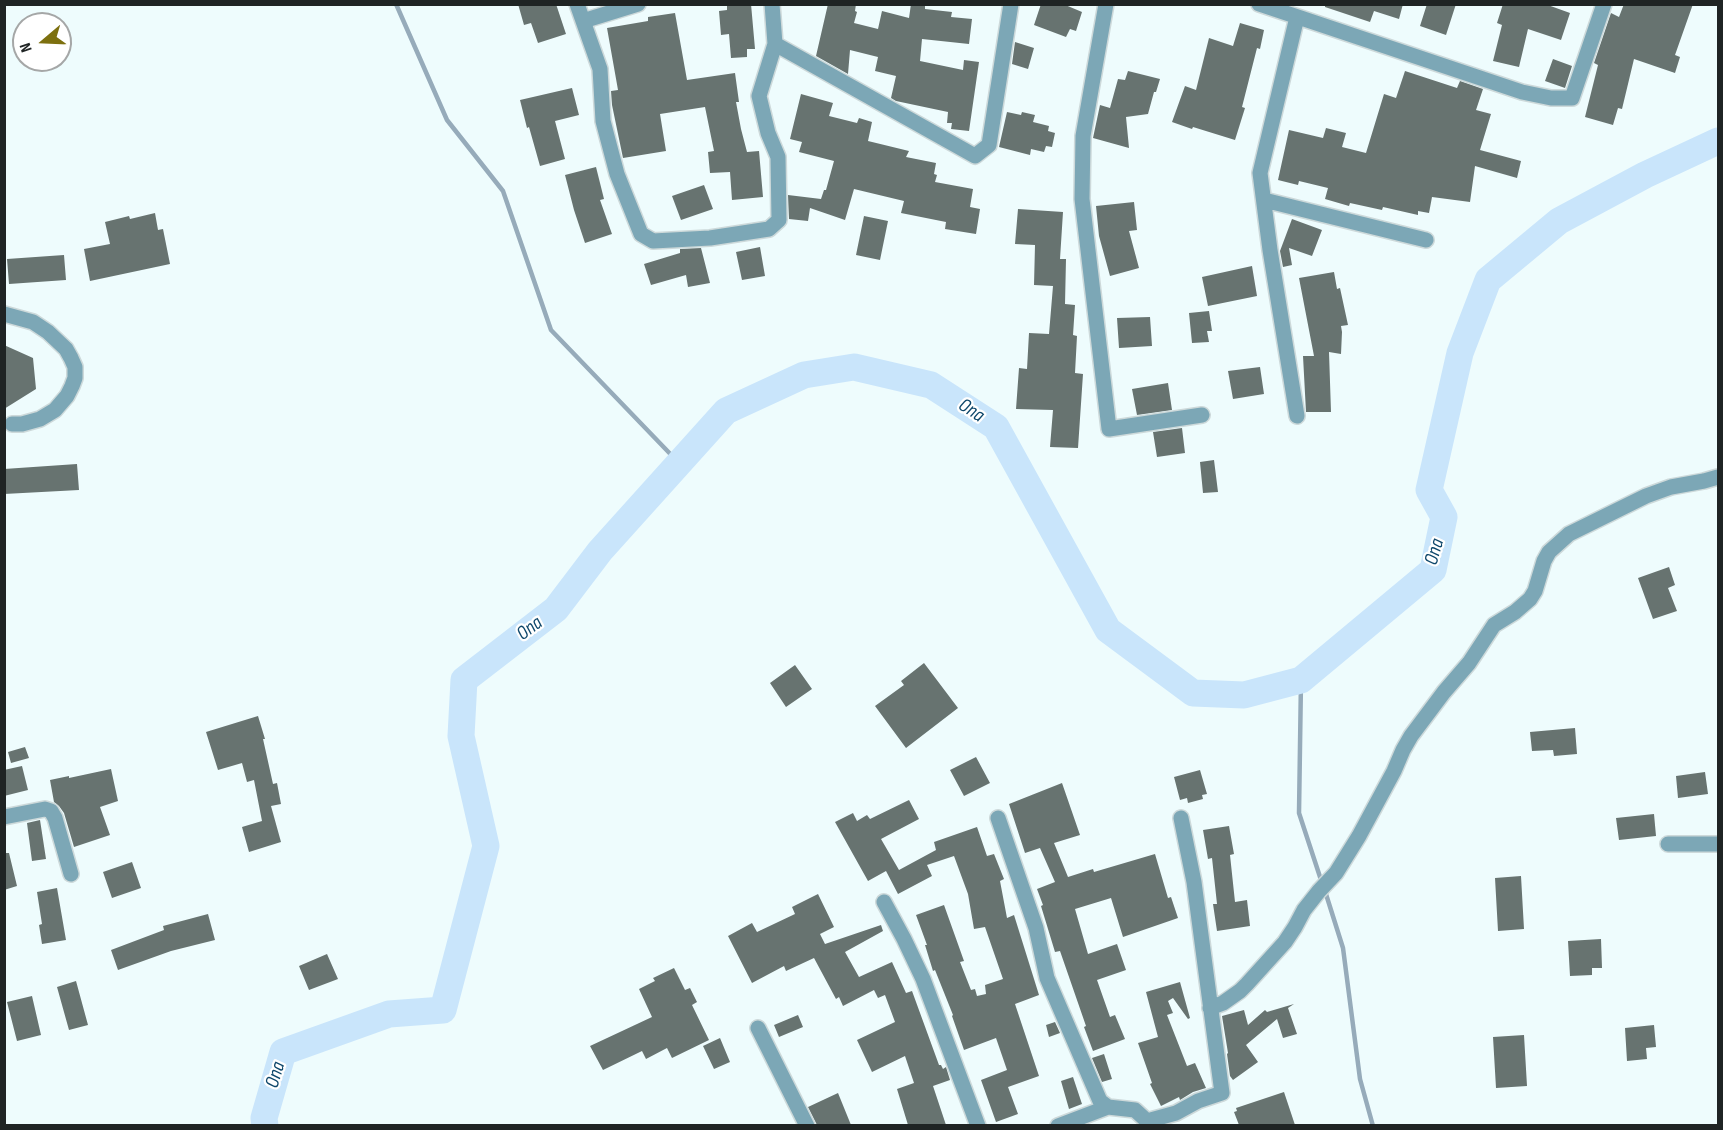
<!DOCTYPE html>
<style>
body{margin:0}
#map{position:relative;width:1723px;height:1130px;overflow:hidden;background:#eefcfd;font-family:"Sofia Sans Condensed",sans-serif}
canvas{display:block}
.frame{position:absolute;inset:0;border:6px solid #1f2424;pointer-events:none}
.north{position:absolute;left:12px;top:12px;width:60px;height:60px;box-sizing:border-box;background:#fff;border:2px solid #a5a7a7;border-radius:50%;rotate:251deg;font-size:16px;font-weight:700;line-height:24px;text-align:center;color:#1f2424}
.north::after{content:'';display:block;margin:auto;width:21px;height:27px;background:#7d700f;clip-path:polygon(50% 0,100% 100%,50% 72%,0 100%)}
</style>
<div id="map">
<canvas width="1723" height="1130"></canvas>
<div class="frame"></div>
<div class="north">N</div>
</div>
<script>
const ctx = document.querySelector('canvas').getContext('2d');
ctx.lineJoin = 'round';
function shape(rows) {
  const path = new Path2D();
  for (const r of rows) {
    path.moveTo(r[0], r[1]);
    for (let i = 2; i < r.length; i += 2) path.lineTo(r[i], r[i + 1]);
  }
  return path;
}
function trace(path, color, width, dash) {
  ctx.strokeStyle = color;
  ctx.lineWidth = width;
  ctx.lineCap = dash ? 'butt' : 'round';
  ctx.setLineDash(dash || []);
  ctx.stroke(path);
}
function fillPath(path, color) {
  ctx.fillStyle = color;
  ctx.fill(path, 'evenodd');
}
function write(font, color, halo, rows, align = 'center') {
  ctx.font = font + ' "Sofia Sans Condensed",sans-serif';
  ctx.lineWidth = 4.5;
  ctx.setLineDash([]);
  ctx.textBaseline = 'middle';
  ctx.strokeStyle = halo;
  ctx.fillStyle = color;
  for (const [text, x, y, turn = 0] of rows) {
    ctx.save();
    ctx.translate(x, y);
    ctx.rotate((+turn || 0) * Math.PI / 180);
    ctx.textAlign = isNaN(turn) ? turn : align;
    if (halo) ctx.strokeText(text, 0, 0);
    ctx.fillText(text, 0, 0);
    ctx.restore();
  }
}
trace(shape([
 [396,4,447,120,503,191,551,330,679,463],
 [1301,680,1299,813,1322,883],
 [1325,891,1343,948,1360,1079,1373,1126]
]), '#96abba', 4.5);
trace(shape([
 [265,1126,264,1118,283,1052,389,1014,443,1010,486,846,461,736,464,680,556,609,600,551,726,411,804,375,854,367,931,385,996,427,1108,630,1193,693,1244,695,1301,680,1433,570,1444,517,1429,490,1460,353,1488,280,1559,221,1645,175,1718,141]
]), '#c9e5fb', 27);
fillPath(shape([
 [518,4,556,4,566,34,538,43,531,23,524,25],
 [727,4,751,4,755,49,747,49,747,57,731,58,729,34,721,35,719,11,727,10],
 [828,4,856,4,855,11,857,12,854,23,878,29,882,11,909,18,911,4,925,4,925,9,952,12,951,17,972,19,969,44,922,39,920,61,963,70,964,60,979,62,969,131,951,129,952,123,947,123,948,112,896,101,891,98,896,76,875,71,878,57,850,50,848,74,816,56],
 [1041,4,1063,4,1082,12,1076,31,1070,29,1066,37,1034,25],
 [1325,4,1403,4,1399,19,1374,11,1370,22,1325,7],
 [1427,4,1456,4,1446,35,1420,26],
 [1503,4,1545,4,1570,13,1561,40,1528,29,1519,67,1493,61,1502,25,1497,23],
 [1624,4,1693,4,1675,55,1680,57,1675,73,1634,59,1622,109,1618,108,1613,125,1585,117,1598,65,1594,63,1611,13,1619,17],
 [675,13,687,80,735,73,739,102,736,102,741,129,747,152,759,151,763,197,732,200,730,172,710,173,708,152,714,151,705,107,660,114,666,151,623,158,612,105,611,91,618,90,607,28,648,21,648,17],
 [1240,23,1264,30,1260,49,1257,48,1242,107,1245,108,1235,140,1193,127,1192,129,1172,122,1185,86,1196,90,1209,38,1233,46],
 [1015,42,1034,48,1028,69,1012,64],
 [1553,59,1572,66,1565,88,1545,81],
 [1128,71,1160,79,1156,92,1154,92,1148,114,1126,117,1129,148,1093,138,1100,105,1110,108,1118,79,1125,80],
 [1405,71,1457,88,1460,81,1483,89,1476,110,1491,114,1480,150,1521,161,1517,178,1475,166,1470,202,1432,197,1429,213,1418,211,1418,215,1383,207,1382,210,1350,203,1349,206,1325,199,1328,188,1299,181,1298,185,1278,180,1289,130,1323,138,1326,128,1346,133,1342,147,1366,153,1384,94,1396,98],
 [572,88,579,115,555,121,565,159,540,166,529,127,527,128,520,100],
 [801,94,833,103,829,116,857,123,859,118,872,122,868,141,909,151,906,157,936,163,934,174,937,175,935,182,973,189,970,207,980,209,976,234,945,229,946,222,901,213,904,201,854,189,845,220,810,208,808,221,789,219,788,195,821,199,824,190,826,190,834,161,799,152,802,142,790,139],
 [1007,112,1021,115,1022,112,1035,115,1033,122,1049,126,1048,131,1055,133,1052,147,1046,146,1044,152,1031,149,1030,155,999,147],
 [596,167,604,199,600,200,612,234,585,243,574,210,565,175],
 [704,185,713,209,681,220,672,196],
 [1134,202,1137,230,1129,231,1139,268,1110,276,1099,236,1096,206],
 [1018,209,1063,212,1060,259,1066,259,1065,304,1075,305,1073,335,1077,336,1075,373,1083,374,1078,448,1050,447,1053,410,1016,409,1019,368,1027,369,1029,333,1049,334,1053,286,1034,285,1035,245,1015,244],
 [155,213,158,230,163,229,170,264,90,281,84,249,110,244,105,222,129,216,130,219],
 [864,216,888,221,880,260,856,255],
 [1292,219,1322,230,1312,256,1289,248,1292,265,1283,267,1280,251],
 [760,247,765,276,742,280,736,252],
 [701,248,710,283,688,287,686,275,651,285,644,264,680,253,680,249],
 [64,255,66,280,9,284,7,259],
 [1252,266,1257,296,1208,306,1202,277],
 [1334,272,1337,289,1340,288,1348,325,1341,326,1342,332,1341,354,1329,352,1331,412,1306,412,1303,356,1314,356,1299,278],
 [1209,311,1212,331,1207,331,1209,342,1192,343,1189,313],
 [1150,317,1152,346,1119,348,1117,318],
 [4,345,33,358,36,389,4,409],
 [1260,367,1264,394,1233,399,1228,371],
 [1168,383,1172,410,1137,415,1132,389],
 [1182,428,1185,453,1157,457,1153,432],
 [1214,460,1218,492,1203,493,1200,462],
 [77,464,79,490,4,494,4,469],
 [1669,567,1675,585,1668,588,1677,611,1653,619,1638,578],
 [924,663,958,708,906,748,875,706,904,685,901,681],
 [795,665,812,689,786,707,770,683],
 [258,716,265,739,263,739,273,784,277,783,281,804,271,806,281,842,249,852,242,827,262,821,254,780,247,782,242,763,218,770,206,732],
 [1575,728,1577,754,1554,756,1553,750,1532,751,1530,732],
 [25,747,29,758,11,763,8,752],
 [976,757,990,783,964,796,950,770],
 [22,766,28,790,4,796,4,770],
 [111,769,118,801,100,807,110,835,74,847,64,813,59,806,54,802,50,780,69,776,69,778],
 [1200,770,1207,794,1202,795,1203,799,1188,803,1187,798,1180,800,1174,777],
 [1705,772,1708,794,1678,798,1676,776],
 [1062,783,1080,835,1054,843,1068,877,1093,869,1094,872,1155,854,1168,898,1171,897,1178,918,1123,937,1111,898,1075,909,1088,954,1117,944,1126,970,1097,980,1110,1017,1115,1015,1125,1039,1093,1051,1084,1027,1086,1026,1060,951,1055,952,1041,906,1043,905,1037,889,1055,882,1040,848,1025,853,1009,804],
 [909,800,919,819,881,839,899,870,936,850,934,842,977,827,987,856,994,854,1004,879,1000,881,1007,918,1014,915,1039,995,1015,1004,1039,1076,1008,1087,1018,1114,996,1122,981,1080,1007,1070,996,1038,964,1050,952,1016,953,1015,935,970,933,971,925,945,927,945,916,915,944,905,964,961,960,962,971,990,975,989,977,996,986,994,985,985,1003,979,985,927,974,929,968,894,954,856,927,865,932,876,898,894,886,871,868,881,835,822,853,813,857,821,867,815,870,819],
 [1654,814,1656,836,1619,840,1616,818],
 [40,820,46,859,32,861,27,823],
 [1229,826,1234,854,1230,855,1235,902,1247,900,1250,926,1217,931,1213,904,1217,904,1212,858,1208,859,1203,830],
 [4,853,9,853,17,886,4,890],
 [132,862,141,888,112,898,103,872],
 [1521,876,1524,929,1498,931,1495,878],
 [57,888,66,940,42,944,39,925,42,924,37,892],
 [818,894,834,927,820,934,825,944,881,925,883,931,845,952,859,977,892,962,906,993,912,991,939,1065,941,1065,943,1069,946,1067,950,1080,933,1086,946,1125,908,1125,897,1089,914,1083,905,1056,872,1072,857,1040,895,1022,885,995,878,998,874,990,843,1006,839,997,836,999,814,958,786,971,784,966,752,983,728,936,752,923,757,932,795,914,792,907],
 [208,914,215,940,171,951,118,970,111,950,164,930,163,926],
 [1601,939,1602,968,1592,968,1592,975,1570,976,1568,941],
 [327,954,338,979,309,990,299,966],
 [674,968,685,990,690,988,697,1002,692,1005,709,1040,672,1058,667,1048,646,1059,642,1051,603,1070,590,1046,652,1017,639,989,655,981,653,978],
 [76,981,88,1025,69,1030,57,987],
 [1180,982,1190,1018,1188,1019,1173,998,1168,1001,1173,1013,1167,1015,1187,1066,1195,1063,1206,1088,1193,1092,1180,1100,1179,1097,1161,1106,1150,1084,1152,1083,1138,1043,1158,1037,1146,992],
 [32,996,41,1035,17,1041,7,1002],
 [1294,1004,1288,1008,1297,1034,1283,1038,1277,1019,1246,1045,1258,1062,1233,1080,1230,1076,1227,1054,1228,1053,1222,1016,1244,1010,1248,1025,1265,1010,1267,1012],
 [798,1015,803,1027,779,1037,774,1025],
 [1055,1022,1060,1033,1049,1037,1046,1025],
 [1654,1025,1656,1047,1646,1048,1647,1059,1627,1061,1625,1028],
 [1524,1035,1527,1086,1496,1088,1493,1037],
 [720,1038,730,1062,714,1069,703,1046],
 [1104,1054,1112,1079,1102,1082,1092,1058],
 [1073,1077,1082,1104,1069,1109,1061,1081],
 [1284,1092,1295,1125,1239,1125,1234,1112,1237,1111,1236,1108],
 [838,1093,851,1125,817,1125,808,1107]
]), '#677370');
const minor = shape([
 [577,4,600,69,603,121,617,174,641,234,653,241,710,238,769,229,779,220,778,157,768,133,759,96,775,44,772,4],
 [1106,4,1083,136,1082,199,1109,429,1202,415],
 [1259,4,1522,92,1551,98,1572,98,1604,4],
 [583,21,638,4],
 [775,44,975,156,989,145,1011,4],
 [1264,200,1426,240],
 [4,314,33,322,48,332,66,349,71,358,75,367,75,378,72,386,67,396,55,410,40,419,22,424,12,424],
 [1297,416,1270,250,1260,173,1297,17],
 [4,817,45,809,51,811,55,818,71,874],
 [998,818,1036,928,1047,978,1100,1101,1108,1107,1135,1110,1147,1121,1148,1126],
 [1668,844,1718,844],
 [884,902,904,939,923,979,978,1126],
 [1210,1008,1223,1003,1240,991,1247,984,1285,942,1295,927,1304,910,1319,891,1336,873,1359,836,1394,771,1403,750,1411,736,1444,692,1469,663,1494,625,1515,612,1530,599,1535,591,1544,561,1549,552,1569,534,1646,496,1671,487,1704,481,1718,477],
 [758,1028,807,1126],
 [1147,1121,1176,1113,1198,1101,1222,1093,1194,882,1181,818],
 [1058,1126,1108,1107]
]);
trace(minor, '#cdd9da', 18);
trace(minor, '#7ca7b6', 15);
write('italic 20px', '#0e476b', '#fff', [
 ["Ona",971,411,33],
 ["Ona",1435,552,-74],
 ["Ona",530,629,-37],
 ["Ona",276,1075,-73]
]);
</script>
